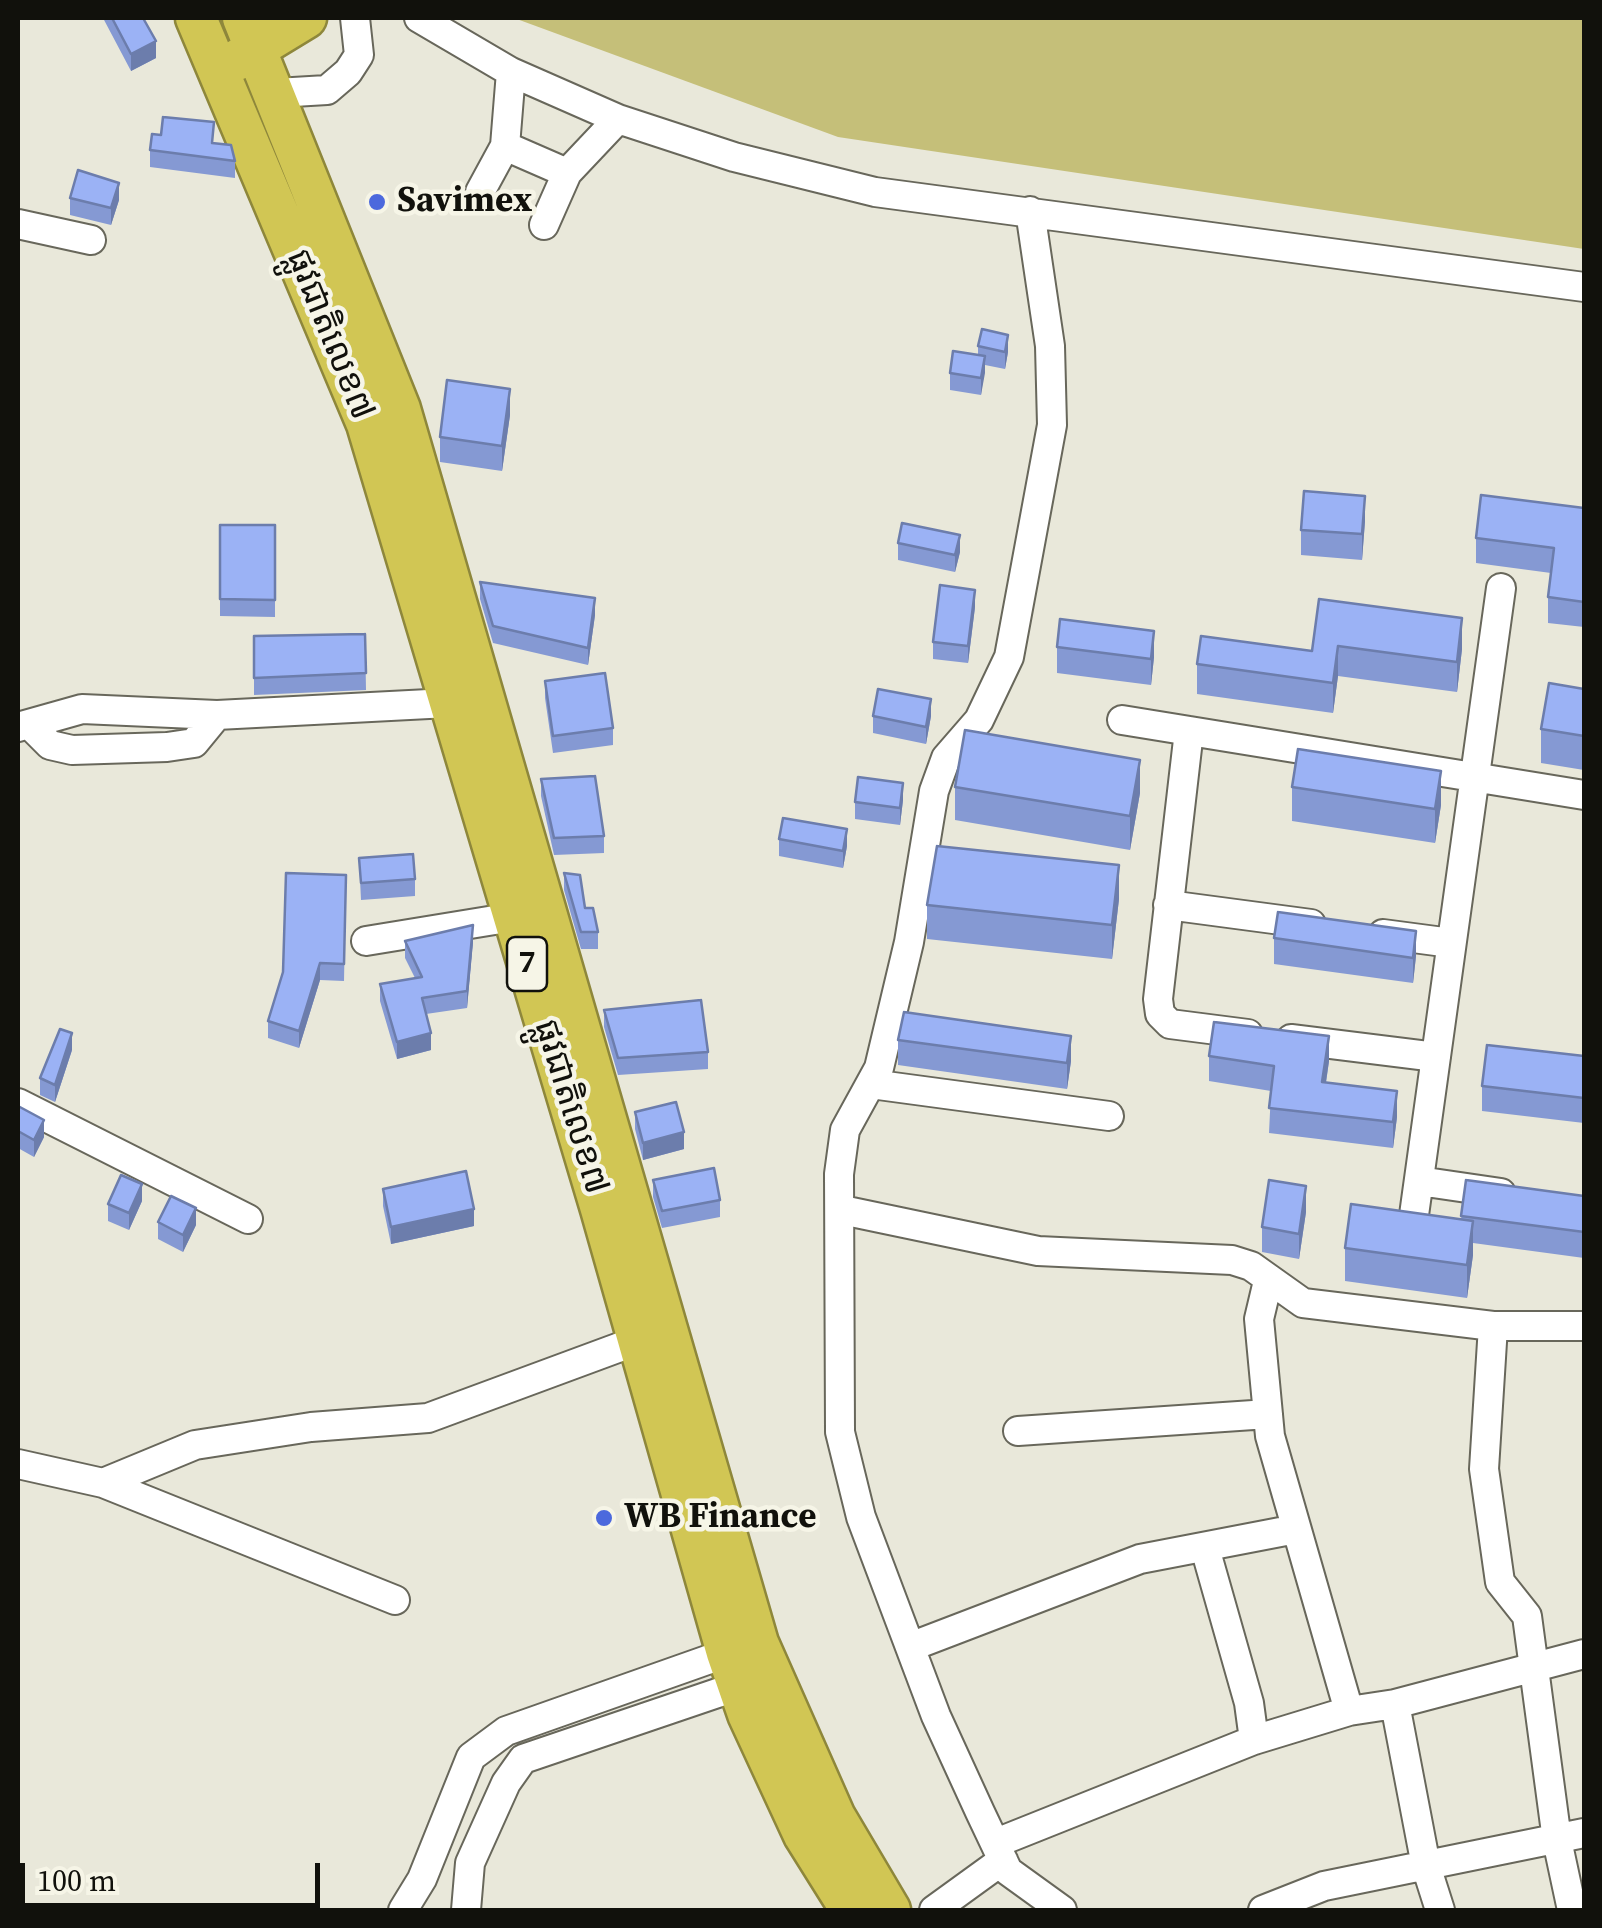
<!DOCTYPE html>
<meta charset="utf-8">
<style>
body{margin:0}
#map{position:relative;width:1602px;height:1928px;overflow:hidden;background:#e9e8da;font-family:"Source Serif 4",serif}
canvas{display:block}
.frame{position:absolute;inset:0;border:20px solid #11110c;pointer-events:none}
.scale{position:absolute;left:20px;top:1863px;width:300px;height:45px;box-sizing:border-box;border:5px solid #11110c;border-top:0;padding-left:12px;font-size:30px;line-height:35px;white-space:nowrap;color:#11110c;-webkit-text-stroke:8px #f6f5e7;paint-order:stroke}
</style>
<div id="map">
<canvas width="1602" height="1928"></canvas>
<div class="frame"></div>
<div class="scale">100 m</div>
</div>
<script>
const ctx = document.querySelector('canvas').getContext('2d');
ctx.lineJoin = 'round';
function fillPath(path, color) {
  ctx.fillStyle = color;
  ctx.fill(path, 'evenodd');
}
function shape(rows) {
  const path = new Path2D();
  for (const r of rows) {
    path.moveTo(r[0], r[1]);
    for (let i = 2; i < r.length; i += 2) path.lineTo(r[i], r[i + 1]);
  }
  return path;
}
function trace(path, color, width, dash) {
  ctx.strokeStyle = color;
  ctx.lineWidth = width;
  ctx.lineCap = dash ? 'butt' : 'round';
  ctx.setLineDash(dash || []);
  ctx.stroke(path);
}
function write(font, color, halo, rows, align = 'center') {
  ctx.font = font + ' "Source Serif 4","Noto Sans Khmer",serif';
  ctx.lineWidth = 9;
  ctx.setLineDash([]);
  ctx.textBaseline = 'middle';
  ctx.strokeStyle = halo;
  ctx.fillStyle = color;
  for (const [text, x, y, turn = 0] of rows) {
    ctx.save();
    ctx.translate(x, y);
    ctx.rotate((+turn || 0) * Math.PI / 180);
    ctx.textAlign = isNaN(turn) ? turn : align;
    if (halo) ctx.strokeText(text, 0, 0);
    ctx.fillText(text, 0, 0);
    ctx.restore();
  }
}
fillPath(shape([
 [514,18,1584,18,1584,249,838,137]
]), '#c5bf79');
const minor = shape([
 [419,18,511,72,618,119,734,157,875,192,1584,287],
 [511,72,505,146,567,173,618,119],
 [276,93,327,90,348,72,359,55,355,18],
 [480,192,505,146],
 [1030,211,1050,346,1052,425,1009,657,979,720,946,758,934,791,909,942,879,1068,845,1130,839,1174,840,1432,861,1517,936,1716,980,1812,1008,1871,1062,1910],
 [18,224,91,240],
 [544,225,567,173],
 [1122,720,1584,795],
 [31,726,50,745,72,750,167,747,194,743,217,715],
 [18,727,82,709,217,715,448,703],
 [1189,731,1158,999,1160,1014,1170,1024,1248,1034],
 [1168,905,1311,924],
 [1383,934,1451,943],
 [366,941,513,917],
 [1291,1039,1436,1057],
 [871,1084,1109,1116],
 [18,1103,248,1219],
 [1419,1181,1501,1193],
 [842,1210,1038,1251,1232,1260,1251,1266,1303,1303,1493,1326,1584,1326],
 [1414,1215,1501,588],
 [1268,1281,1259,1319,1270,1436,1349,1711,1395,1704,1426,1866,1440,1910],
 [1493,1326,1484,1469,1500,1582,1527,1616,1557,1840,1572,1910],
 [1018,1431,1268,1414],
 [18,1464,103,1483,195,1445,311,1427,428,1418,639,1340],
 [103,1483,395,1600],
 [1205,1548,1249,1703,1254,1740],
 [910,1647,1140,1559,1296,1529],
 [1395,1704,1584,1654],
 [996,1843,1254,1740,1349,1711],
 [403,1910,422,1879,471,1757,506,1731,727,1653],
 [466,1910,470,1863,506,1783,523,1759,738,1686],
 [934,1910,1003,1860],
 [1263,1910,1324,1886,1584,1833]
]);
const highway = shape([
 [196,18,367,424,601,1209,727,1653,748,1714,804,1835,851,1910],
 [243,18,400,409,758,1643,835,1817,890,1910],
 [237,60,306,18]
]);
trace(minor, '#68675b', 32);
trace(highway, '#8e873b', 45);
trace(minor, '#fff', 28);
trace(highway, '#d1c654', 40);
fillPath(shape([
 [103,18,143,18,156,58,131,71],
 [150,150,235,161,235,178,150,167],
 [70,198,119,200,111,225,70,215],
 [978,346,1008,352,1005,369,985,365,981,395,950,390,950,373,978,355],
 [510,415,502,471,440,462,440,437],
 [1584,508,1584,627,1548,623,1548,597,1551,573,1476,563,1476,538],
 [1365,521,1362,560,1301,555,1301,530],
 [220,525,275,525,275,617,220,616],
 [898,543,960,552,955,572,898,560],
 [480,582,595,615,588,665,493,643,480,599],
 [1319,599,1462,649,1457,692,1338,676,1333,713,1197,694,1197,664,1312,651],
 [975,607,968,663,933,659,933,642],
 [365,634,366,690,254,695,254,636],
 [1057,647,1154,657,1151,685,1057,673],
 [545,681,613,728,613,745,553,753,545,698],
 [1584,689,1584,770,1541,763,1541,729],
 [873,716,931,716,926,744,873,733],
 [541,779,604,836,604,853,554,855,541,796],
 [955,787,1140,793,1130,850,955,820],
 [1292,787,1441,805,1435,843,1292,821],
 [903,800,900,825,855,819,855,802],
 [779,839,847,846,843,868,779,856],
 [359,858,415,879,415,896,361,900],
 [564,873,598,932,598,949,581,949,564,890],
 [346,875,344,981,320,980,299,1048,268,1038,268,1021],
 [1119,899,1112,959,927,939,927,905],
 [1274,938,1416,956,1413,983,1274,964],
 [405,941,473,942,467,1008,426,1014,431,1050,397,1059,380,1001,380,984,415,978,405,958],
 [604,1010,708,1052,708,1069,618,1075,604,1027],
 [898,1040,1071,1061,1067,1089,898,1065],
 [72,1050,55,1102,40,1095,40,1078],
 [1209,1056,1329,1061,1326,1083,1397,1117,1393,1148,1269,1133,1271,1091,1209,1081],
 [1584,1056,1584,1123,1482,1111,1482,1086],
 [18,1106,44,1137,34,1157,18,1148],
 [635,1112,684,1149,643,1160,635,1129],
 [653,1180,720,1200,720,1217,662,1228,653,1197],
 [1466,1180,1584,1196,1584,1258,1473,1243,1473,1255,1467,1298,1345,1281,1345,1248,1461,1220],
 [383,1189,474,1226,391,1244,383,1206],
 [142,1201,129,1230,108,1221,108,1204],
 [1306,1212,1299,1259,1262,1252,1262,1227],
 [158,1222,196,1225,183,1252,158,1239]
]), '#8599d3');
fillPath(shape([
 [156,41,156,58,131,71,131,54],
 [119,183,119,200,111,225,111,208],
 [1008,335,1008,352,1005,369,1005,352],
 [985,356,985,373,981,395,981,378],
 [510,389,510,415,502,471,502,446],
 [1365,496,1365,521,1362,560,1362,534],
 [960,535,960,552,955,572,955,555],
 [975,590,975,607,968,663,968,646],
 [595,598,595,615,588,665,588,648],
 [1462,618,1462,649,1457,692,1457,662],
 [1154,631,1154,657,1151,685,1151,659],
 [1338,646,1338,676,1333,713,1333,683],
 [931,699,931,716,926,744,926,727],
 [1140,760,1140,793,1130,850,1130,816],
 [1441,771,1441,805,1435,843,1435,809],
 [903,783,903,800,900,825,900,808],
 [847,829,847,846,843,868,843,851],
 [1119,865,1119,899,1112,959,1112,925],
 [473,925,473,942,467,1008,467,991],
 [1416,931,1416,956,1413,983,1413,958],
 [320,963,320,980,299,1048,299,1031],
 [72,1033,72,1050,55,1102,55,1085],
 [431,1033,431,1050,397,1059,397,1042],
 [1071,1036,1071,1061,1067,1089,1067,1063],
 [1329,1036,1329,1061,1322,1108,1322,1082],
 [1397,1091,1397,1117,1393,1148,1393,1122],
 [44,1120,44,1137,34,1157,34,1140],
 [684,1132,684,1149,643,1160,643,1143],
 [142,1184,142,1201,129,1230,129,1213],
 [1306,1186,1306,1212,1299,1259,1299,1234],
 [196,1208,196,1225,183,1252,183,1235],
 [474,1209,474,1226,391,1244,391,1227],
 [1473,1221,1473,1255,1467,1298,1467,1265]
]), '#6c7dac');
const building = shape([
 [112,18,143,18,156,41,131,54,112,18],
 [163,117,214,122,212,143,231,145,235,161,150,150,152,134,161,135,163,117],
 [78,170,119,183,111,208,70,198,78,170],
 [982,329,1008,335,1005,352,978,346,982,329],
 [953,351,985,356,981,378,950,373,953,351],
 [447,380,510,389,502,446,440,437,447,380],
 [1304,491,1365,496,1362,534,1301,530,1304,491],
 [1481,495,1584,508,1584,602,1548,597,1554,548,1476,538,1481,495],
 [902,523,960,535,955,555,898,543,902,523],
 [220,525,275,525,275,600,220,599,220,525],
 [480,582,595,598,588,648,493,626,480,582],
 [940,585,975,590,968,646,933,642,940,585],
 [1319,599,1462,618,1457,662,1338,646,1333,683,1197,664,1201,636,1312,651,1319,599],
 [1060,619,1154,631,1151,659,1057,647,1060,619],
 [365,634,366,673,254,678,254,636,365,634],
 [605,673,613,728,553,736,545,681,605,673],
 [1549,683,1584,689,1584,736,1541,729,1549,683],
 [878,689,931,699,926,727,873,716,878,689],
 [965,730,1140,760,1130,816,955,787,965,730],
 [1298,749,1441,771,1435,809,1292,787,1298,749],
 [595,776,604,836,554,838,541,779,595,776],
 [858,777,903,783,900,808,855,802,858,777],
 [783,818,847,829,843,851,779,839,783,818],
 [937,846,1119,865,1112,925,927,905,937,846],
 [413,854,415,879,361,883,359,858,413,854],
 [286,873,346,875,344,964,320,963,299,1031,268,1021,283,972,286,873],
 [564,873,580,875,585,908,593,908,598,932,581,932,564,873],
 [1278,912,1416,931,1413,958,1274,938,1278,912],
 [473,925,467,991,422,998,431,1033,397,1042,380,984,422,977,405,941,473,925],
 [701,1000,708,1052,618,1058,604,1010,701,1000],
 [904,1012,1071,1036,1067,1063,898,1040,904,1012],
 [1214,1022,1329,1036,1322,1082,1397,1091,1393,1122,1269,1108,1274,1066,1209,1056,1214,1022],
 [60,1029,72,1033,55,1085,40,1078,60,1029],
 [1487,1045,1584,1056,1584,1098,1482,1086,1487,1045],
 [676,1102,684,1132,643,1143,635,1112,676,1102],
 [18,1106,44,1120,34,1140,18,1131,18,1106],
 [714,1168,720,1200,662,1211,653,1180,714,1168],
 [466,1171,474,1209,391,1227,383,1189,466,1171],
 [121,1175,142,1184,129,1213,108,1204,121,1175],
 [1269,1180,1306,1186,1299,1234,1262,1227,1269,1180],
 [1466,1180,1584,1196,1584,1232,1461,1216,1466,1180],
 [171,1196,196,1208,183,1235,158,1222,171,1196],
 [1351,1204,1473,1221,1467,1265,1345,1248,1351,1204]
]);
fillPath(building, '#9bb2f5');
trace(building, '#6c7dac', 2.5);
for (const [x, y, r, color] of [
 [377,202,10,"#4c69dd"],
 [604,1518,10,"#4c69dd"]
]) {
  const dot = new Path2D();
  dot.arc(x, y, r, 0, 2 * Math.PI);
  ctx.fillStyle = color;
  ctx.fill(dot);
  trace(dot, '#f6f5e7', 4);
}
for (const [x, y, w] of [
 [527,964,40]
]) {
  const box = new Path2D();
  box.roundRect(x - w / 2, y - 27, w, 54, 8);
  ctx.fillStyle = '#f6f5e7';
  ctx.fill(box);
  trace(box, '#11110c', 2.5);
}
write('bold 32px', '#11110c', null, [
 ["7",527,964]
]);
write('bold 35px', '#11110c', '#f6f5e7', [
 ["Savimex",397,202],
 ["WB Finance",624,1518]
], 'left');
write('35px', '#11110c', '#f6f5e7', [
 ["ផ្លូវជាតិលេខ៧",329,335,68],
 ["ផ្លូវជាតិលេខ៧",570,1107,73]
]);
</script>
